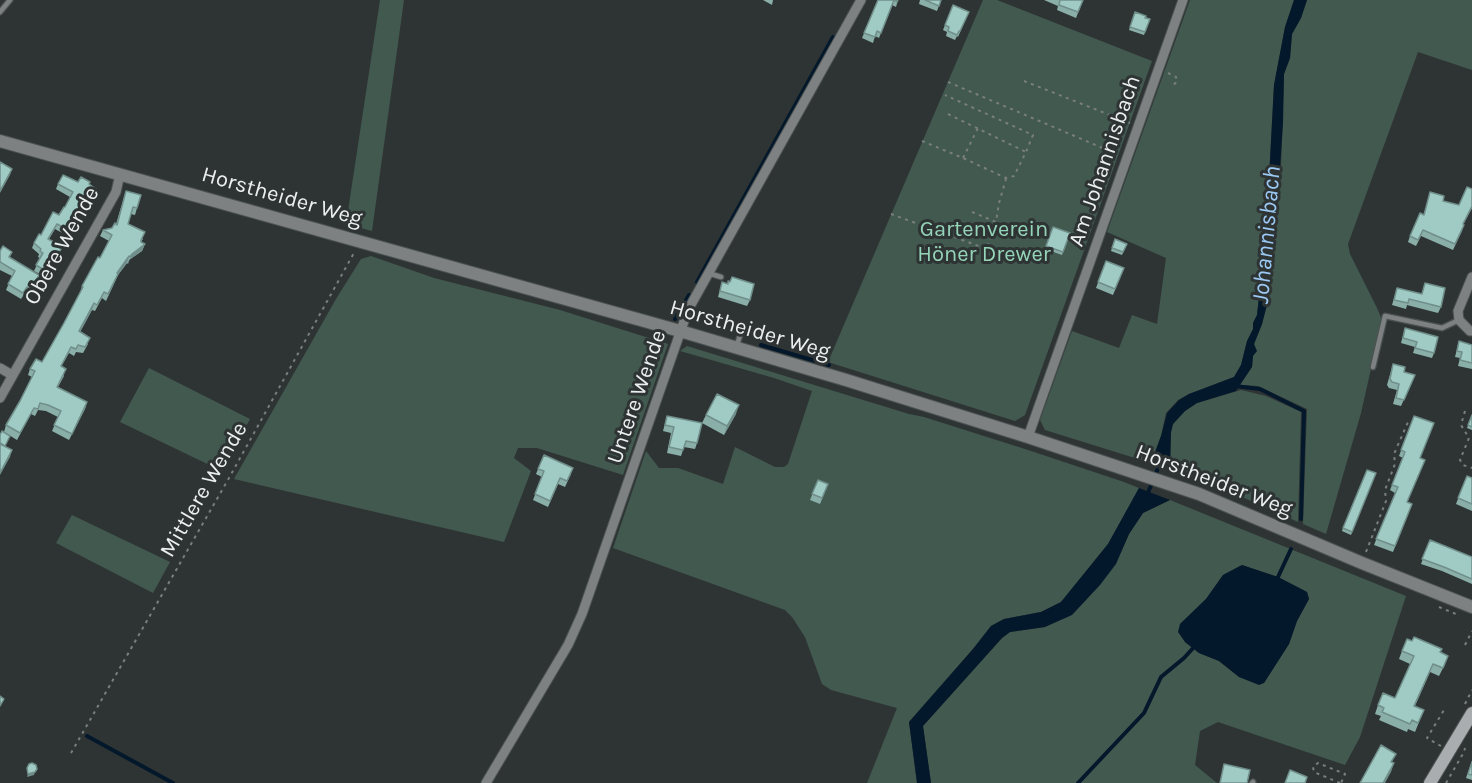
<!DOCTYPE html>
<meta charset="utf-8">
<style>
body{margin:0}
canvas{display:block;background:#2e3434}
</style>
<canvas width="1472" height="783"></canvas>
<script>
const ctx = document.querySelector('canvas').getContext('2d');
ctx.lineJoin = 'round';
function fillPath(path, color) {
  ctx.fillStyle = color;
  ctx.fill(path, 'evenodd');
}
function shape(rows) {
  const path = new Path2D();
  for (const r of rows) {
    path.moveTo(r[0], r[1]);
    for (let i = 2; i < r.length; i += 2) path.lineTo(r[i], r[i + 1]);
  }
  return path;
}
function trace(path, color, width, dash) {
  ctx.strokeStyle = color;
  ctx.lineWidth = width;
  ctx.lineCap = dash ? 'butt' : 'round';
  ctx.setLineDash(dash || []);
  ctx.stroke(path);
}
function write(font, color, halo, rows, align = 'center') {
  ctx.font = font + ' Karla,sans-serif';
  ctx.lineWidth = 6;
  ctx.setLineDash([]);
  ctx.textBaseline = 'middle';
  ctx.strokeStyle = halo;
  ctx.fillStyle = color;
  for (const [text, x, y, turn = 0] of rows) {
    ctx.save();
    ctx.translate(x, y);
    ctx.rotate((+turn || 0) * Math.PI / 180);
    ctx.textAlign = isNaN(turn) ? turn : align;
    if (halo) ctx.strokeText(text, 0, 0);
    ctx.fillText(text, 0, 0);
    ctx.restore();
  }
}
fillPath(shape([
 [380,0,404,0,372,231,346,224],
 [983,0,997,0,1152,61,1025,415,1015,421,828,362],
 [1190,0,1294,0,1285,27,1274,85,1266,234,1257,315,1253,323,1253,329,1247,341,1241,365,1234,377,1189,394,1178,400,1166,413,1161,436,1151,463,1045,430,1040,420,1072,331,1119,348,1132,315,1157,324,1166,258,1107,232],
 [1307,0,1472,0,1472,70,1418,52,1348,244,1350,254,1377,308,1382,320,1361,413,1326,534,1303,524,1307,409,1258,386,1239,385,1252,367,1254,344,1262,324,1269,297,1281,169,1284,74,1290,58,1292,34,1301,18],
 [371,256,434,278,560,310,668,344,623,475,537,448,518,448,514,458,531,471,504,542,234,479,336,299,361,259],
 [687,346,909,414,924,417,1028,450,1124,482,1139,488,1108,544,1061,602,1041,612,1004,619,991,626,973,649,909,722,917,783,867,783,897,708,831,690,822,684,805,637,792,617,785,610,613,548,646,451,659,468,678,468,723,484,735,447,775,467,784,467,788,464,812,391,774,378,680,351],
 [149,368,250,419,222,471,120,422],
 [1241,390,1266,396,1301,412,1298,522,1209,482,1170,468,1171,432,1173,424,1185,411,1197,403],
 [1170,500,1406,596,1360,737,1345,765,1218,722,1200,731,1195,765,1217,783,931,783,923,726,1002,638,1010,632,1045,627,1121,552,1129,534,1143,513],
 [1242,565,1278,577,1307,592,1309,599,1297,621,1289,644,1264,683,1239,677,1219,661,1199,653,1185,642,1180,624,1206,599,1223,575],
 [72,515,170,562,153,593,56,543]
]), '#42594f');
fillPath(shape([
 [1294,0,1307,0,1301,18,1292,34,1290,58,1284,74,1283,123,1280,168,1281,169,1280,172,1271,279,1269,289,1269,297,1262,324,1254,344,1257,351,1253,356,1252,367,1236,391,1197,403,1185,411,1173,424,1171,432,1170,468,1151,463,1161,436,1167,413,1179,400,1189,394,1234,377,1241,365,1247,341,1253,329,1253,323,1257,315,1266,234,1274,85,1285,27],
 [1139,488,1170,500,1143,513,1129,534,1116,564,1100,585,1072,615,1045,627,1010,632,1002,638,923,726,931,783,917,783,909,722,973,649,991,626,1004,619,1041,612,1061,602,1108,544],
 [1242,565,1278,577,1307,592,1309,599,1297,621,1289,644,1264,683,1259,685,1239,677,1219,661,1199,653,1185,642,1178,632,1180,624,1206,599,1223,575]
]), '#03182b');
trace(shape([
 [697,282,833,37],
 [675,319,689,295],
 [761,345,829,365],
 [1235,386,1260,389,1304,411,1301,519],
 [1147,495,1161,461],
 [1275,580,1278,577,1291,549],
 [87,736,173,783],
 [1078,783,1144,713,1161,677,1184,658,1195,646]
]), '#03182b', 4);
const service = shape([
 [0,12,10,0],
 [708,273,721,277],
 [737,345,742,329],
 [1373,367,1385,316,1442,328,1459,320],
 [1252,783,1253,782]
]);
const minor = shape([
 [1472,277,1458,311,1459,320,1470,331,1472,331],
 [0,368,12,375],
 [0,398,116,192,120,174],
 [1028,437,1183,0],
 [486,783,568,645,582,614,688,310,861,0]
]);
const tertiary = shape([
 [0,141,680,331,846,380,1028,437,1199,494,1362,563,1472,607]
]);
const secondary = shape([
 [1430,783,1472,713]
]);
trace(service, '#4c5252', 7);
trace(minor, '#4c5252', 11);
trace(tertiary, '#4c5252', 14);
trace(secondary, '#4c5252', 14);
trace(shape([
 [1168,73,1176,77,1177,82,1173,85],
 [1024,81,1130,123],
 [948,82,1119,155],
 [948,114,1026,152],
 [922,141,963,158,1006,178,1014,176,1026,152,1033,135,945,95],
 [963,158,978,128],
 [972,212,996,222],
 [891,214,987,249,996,222,999,203,1006,179],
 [1465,411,1461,425,1469,438,1460,460,1463,465,1472,468],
 [1366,552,1386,501,1385,490,1395,464,1394,454,1408,422],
 [1439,607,1456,614],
 [1465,645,1472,631],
 [1465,704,1472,690],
 [1441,746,1427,738,1444,710],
 [71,753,229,478,355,251],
 [1340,783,1314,772,1313,767,1318,763,1345,774,1341,783],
 [1446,783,1464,752,1465,748]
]), '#797e7e', 2, [3, 4.5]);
trace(service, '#7e8182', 4.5);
trace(minor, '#7e8182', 9);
trace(tertiary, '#7e8182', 12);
trace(secondary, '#a9adaf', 12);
fillPath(shape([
 [763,0,773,0,772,5],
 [878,0,898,0,896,7,892,5,879,38,875,36,873,43,862,38],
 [920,0,941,0,937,11,919,4],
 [1044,0,1083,0,1076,18,1057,10,1058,6],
 [953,5,969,12,958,37,957,36,955,40,946,36,947,32,943,30],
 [1135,12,1150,19,1144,35,1129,30],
 [78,182,89,184,96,189,88,206,85,204,81,211,79,210,72,223,72,229,68,236,55,229,49,239,56,246,61,249,53,264,55,264,53,269,48,278,34,271,40,258,38,257,39,254,32,248,34,243,65,207,70,197,56,189,58,184],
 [126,191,137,208,135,215,131,214,128,224,143,239,141,242,145,244,142,251,129,260,128,264,127,263,118,275,106,301,102,298,95,311,92,310,80,332,88,344,83,353,76,352,74,356,69,353,61,367,64,376,58,387,87,402,85,409,69,440,52,431,58,417,46,411,38,410,35,416,31,414,17,440,4,432,6,425,20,401,32,377,28,375,30,369,42,362,64,323,80,293,82,286,100,258,109,241,100,236,103,230,112,228,116,224],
 [1430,192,1443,201,1472,208,1463,225,1462,231,1453,250,1421,236,1416,246,1408,242,1410,236,1424,215],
 [1053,227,1063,252,1062,255,1045,249],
 [1127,244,1122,255,1111,251,1112,248],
 [0,251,10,258,39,275,37,281,29,295,25,293,21,299,6,290,12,276,0,270],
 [1106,261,1124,268,1113,295,1096,288],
 [722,282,728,284,750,300,747,306,718,297],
 [1425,283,1441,307,1438,313,1407,305,1406,309,1392,305,1397,288,1422,294],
 [1405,328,1434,353,1432,358,1413,353,1415,347,1401,343],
 [1459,341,1472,345,1472,369,1458,366,1460,358,1455,357],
 [1393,364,1404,372,1413,380,1401,406,1393,404,1397,390,1389,388,1387,385],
 [736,414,724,435,702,423,706,415],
 [1472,415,1472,430,1467,428],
 [667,416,697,443,695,449,684,447,681,456,667,453,671,433,663,431],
 [1414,416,1420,458,1407,502,1412,504,1393,552,1374,545,1395,493,1390,490,1403,458,1399,456],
 [544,455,571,474,565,487,558,484,548,507,533,500,542,477,536,474],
 [1376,473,1351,535,1342,531,1343,528],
 [1467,476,1472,478,1472,511,1456,504],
 [818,480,828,484,820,504,810,500],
 [1430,540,1472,557,1472,584,1442,571,1421,564],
 [1402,651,1441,652,1445,664,1439,676,1430,672,1415,706,1424,710,1415,732,1408,729,1407,732,1379,720,1381,716,1375,714,1378,705,1395,698,1410,664,1399,659],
 [1472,761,1472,780,1466,778]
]), '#8aafa9');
fillPath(shape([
 [12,169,10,175,0,193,0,191],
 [145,244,142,251,129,260,128,264,132,254],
 [129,256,127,263,118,275,106,301,117,273],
 [39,275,37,281,29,295,31,289],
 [94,303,92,310,77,338,79,331],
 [87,402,85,409,69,440,72,434],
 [739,405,736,414,724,435,727,426],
 [12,450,10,457,0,475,0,473],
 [1394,763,1391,772,1385,783,1383,783],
 [35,772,34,775,27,777,28,774]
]), '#708e8a');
const building = shape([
 [878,0,898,0,897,2,894,0,881,33,877,31,875,37,864,33,878,0],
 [925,0,941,0,939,6,925,0],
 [1060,0,1083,0,1078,12,1059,5,1060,0],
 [953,5,969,12,960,31,959,31,957,35,948,31,949,27,945,25,953,5],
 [1135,12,1146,16,1145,18,1150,19,1145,32,1130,27,1135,12],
 [0,162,12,169,0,191,0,162],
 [63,175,78,182,81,177,90,182,89,184,96,189,90,201,87,199,83,206,81,205,72,222,74,224,70,231,57,224,48,239,56,243,55,245,61,249,53,263,55,264,49,273,36,265,43,253,40,251,41,249,34,243,39,234,41,235,53,212,59,215,64,207,65,207,73,192,58,184,63,175],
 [1467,187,1472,189,1472,206,1463,224,1464,225,1455,244,1423,230,1418,240,1410,236,1420,213,1424,215,1430,192,1444,196,1443,201,1459,205,1467,187],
 [126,191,141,195,137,208,133,207,128,224,145,232,141,240,141,242,145,244,132,254,130,257,129,256,117,273,118,274,108,294,104,292,97,305,94,303,79,331,90,338,85,347,78,345,76,349,71,347,61,366,66,369,57,387,87,402,72,434,54,425,61,411,48,405,40,403,38,409,34,408,20,433,6,425,20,401,35,371,30,369,36,359,42,362,64,323,83,287,82,286,98,257,100,258,112,235,103,230,112,228,115,223,117,225,126,191],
 [1053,227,1070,233,1063,252,1046,246,1053,227],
 [1115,239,1127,244,1123,252,1112,248,1115,239],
 [3,246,12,252,9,257,39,275,31,289,27,287,23,293,8,284,15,271,0,262,0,251,3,246],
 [1106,261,1124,268,1115,289,1098,282,1106,261],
 [732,277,754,284,750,300,720,291,722,282,728,284,728,281,730,282,732,277],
 [1425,283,1445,288,1441,307,1409,299,1408,303,1394,300,1397,288,1422,294,1425,283],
 [1405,328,1438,337,1434,353,1415,348,1417,342,1403,338,1405,328],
 [1459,341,1472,345,1472,363,1460,360,1462,352,1457,351,1459,341],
 [1393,364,1405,367,1404,372,1415,375,1404,400,1396,398,1399,384,1392,382,1390,379,1393,364],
 [717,394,739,405,727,426,706,415,717,394],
 [1472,415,1472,427,1468,425,1472,415],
 [667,416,702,423,697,443,686,441,683,450,669,447,674,427,665,425,667,416],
 [1414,416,1434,423,1420,458,1425,460,1407,502,1412,504,1395,546,1376,539,1398,487,1392,485,1405,452,1401,450,1414,416],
 [2,431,10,436,5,446,0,443,0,435,2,431],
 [0,444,12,450,0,473,0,444],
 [544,455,573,468,567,481,560,478,550,501,535,494,544,471,538,469,544,455],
 [1367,470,1376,473,1352,532,1343,528,1367,470],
 [1467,476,1472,478,1472,504,1458,498,1467,476],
 [818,480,828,484,822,498,812,494,818,480],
 [1430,540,1472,557,1472,579,1444,567,1422,559,1430,540],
 [1414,637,1442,649,1440,652,1448,656,1443,668,1433,664,1414,706,1424,710,1418,723,1412,720,1410,724,1382,712,1384,708,1378,705,1383,693,1395,698,1414,656,1402,651,1407,639,1412,641,1414,637],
 [0,696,4,699,0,706,0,696],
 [1381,745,1396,754,1391,762,1394,763,1383,783,1360,783,1381,745],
 [1472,762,1472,775,1468,774,1472,762],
 [32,763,36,765,37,769,35,772,28,774,27,768,29,764,32,763],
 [1224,764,1250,770,1247,783,1220,783,1224,764],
 [1290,770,1307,777,1305,783,1285,783,1290,770]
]);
fillPath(building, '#a0cbc5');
trace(building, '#708e8a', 1.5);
write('22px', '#ecefef', '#2e3434', [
 ["Am Johannisbach",1105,161,-71],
 ["Horstheider Weg",282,197,16],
 ["Obere Wende",62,246,-61],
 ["Horstheider Weg",750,330,16],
 ["Untere Wende",637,397,-71],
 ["Horstheider Weg",1214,481,21],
 ["Mittlere Wende",204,490,-60]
]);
write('22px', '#95d4b8', '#2e3434', [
 ["Gartenverein",984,230],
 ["Höner Drewer",984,255]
]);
write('italic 24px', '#9cc9f4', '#2e3434', [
 ["Johannisbach",1267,235,-85]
]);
</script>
